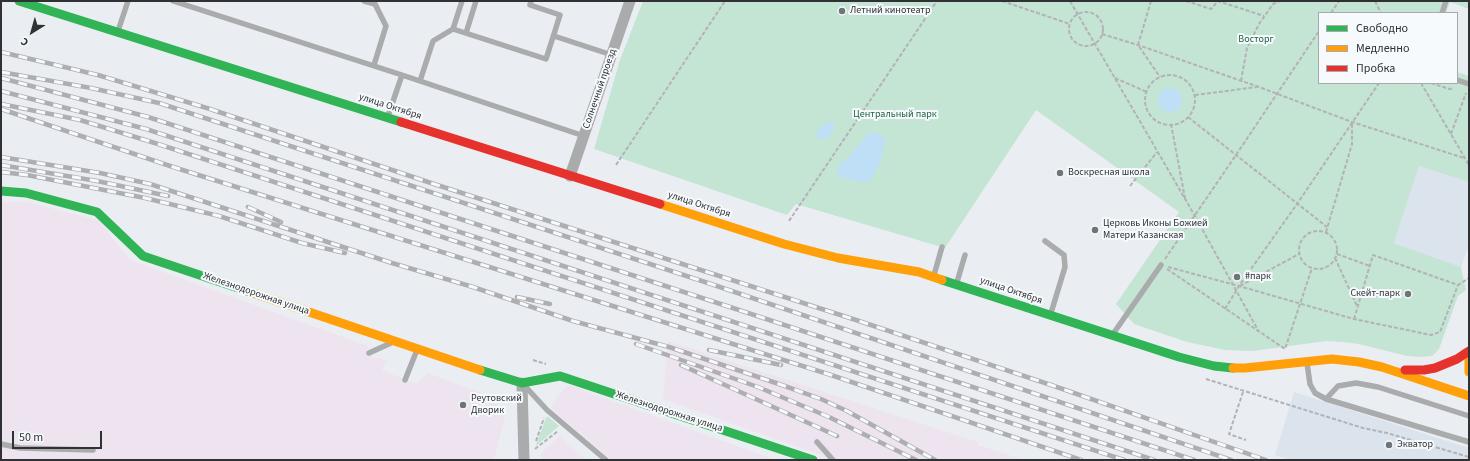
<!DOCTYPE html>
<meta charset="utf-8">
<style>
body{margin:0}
#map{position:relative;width:1470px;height:461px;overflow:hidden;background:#eaeef2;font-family:"Source Sans 3",sans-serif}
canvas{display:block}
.frame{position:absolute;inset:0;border:2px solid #2f3135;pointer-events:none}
.legend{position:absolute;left:1318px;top:12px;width:140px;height:72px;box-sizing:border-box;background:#f7fafd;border:1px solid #a7aaad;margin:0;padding:5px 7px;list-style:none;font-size:12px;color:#2f3135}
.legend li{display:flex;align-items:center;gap:8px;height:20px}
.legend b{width:20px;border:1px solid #a7aaad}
.north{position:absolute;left:12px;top:12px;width:40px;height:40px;-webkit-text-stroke:3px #f7fafd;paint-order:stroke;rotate:217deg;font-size:11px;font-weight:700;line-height:16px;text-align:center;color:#2f3135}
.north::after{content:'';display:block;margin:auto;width:14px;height:18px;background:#2f3135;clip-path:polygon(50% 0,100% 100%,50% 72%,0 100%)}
.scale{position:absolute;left:12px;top:431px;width:90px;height:18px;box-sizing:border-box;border:2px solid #2f3135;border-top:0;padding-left:5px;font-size:12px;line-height:14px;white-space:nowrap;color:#2f3135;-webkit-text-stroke:3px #f7fafd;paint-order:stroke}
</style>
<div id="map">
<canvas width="1470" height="461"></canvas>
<div class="frame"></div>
<ul class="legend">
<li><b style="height:5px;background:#30b455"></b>Свободно</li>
<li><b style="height:5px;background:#ff9f0a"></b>Медленно</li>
<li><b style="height:5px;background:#e5322d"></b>Пробка</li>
</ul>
<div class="north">С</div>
<div class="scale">50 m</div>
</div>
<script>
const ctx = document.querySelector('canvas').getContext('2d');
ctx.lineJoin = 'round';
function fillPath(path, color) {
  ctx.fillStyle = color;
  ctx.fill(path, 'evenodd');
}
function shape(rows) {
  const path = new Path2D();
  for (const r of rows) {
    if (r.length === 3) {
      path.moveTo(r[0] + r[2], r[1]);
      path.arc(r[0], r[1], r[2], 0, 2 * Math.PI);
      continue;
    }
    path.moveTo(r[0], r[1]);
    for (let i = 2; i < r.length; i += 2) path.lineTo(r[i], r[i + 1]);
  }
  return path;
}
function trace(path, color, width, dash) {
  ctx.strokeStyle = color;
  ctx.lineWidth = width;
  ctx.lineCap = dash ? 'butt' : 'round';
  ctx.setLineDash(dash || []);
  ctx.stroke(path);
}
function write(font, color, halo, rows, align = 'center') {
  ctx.font = font + ' "Source Sans 3",sans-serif';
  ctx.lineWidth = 4;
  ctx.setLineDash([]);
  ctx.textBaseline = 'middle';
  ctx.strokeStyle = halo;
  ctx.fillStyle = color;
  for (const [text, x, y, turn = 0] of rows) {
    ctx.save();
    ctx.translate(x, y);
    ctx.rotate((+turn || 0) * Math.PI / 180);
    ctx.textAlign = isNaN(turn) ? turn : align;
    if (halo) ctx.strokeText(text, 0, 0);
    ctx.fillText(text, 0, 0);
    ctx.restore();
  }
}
fillPath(shape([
 [1419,166,1469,182,1469,245,1461,267,1394,243],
 [1294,392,1469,448,1469,460,1291,460,1275,455]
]), '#dbe3ed');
fillPath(shape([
 [1,202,27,202,98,220,130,260,368,346,367,350,373,358,380,358,387,360,382,370,416,384,428,373,484,394,506,413,494,460,1,460],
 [668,341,978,442,978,445,1025,460,834,460,663,399],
 [568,385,776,460,611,460,551,408,556,398],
 [560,436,586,460,541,460,542,452]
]), '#ede4ef');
fillPath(shape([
 [643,1,1469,1,1469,9,1450,2,1446,13,1319,13,1319,83,1457,83,1457,72,1469,76,1469,182,1419,166,1394,243,1461,267,1466,290,1458,296,1439,349,1432,356,1420,357,1407,356,1359,344,1343,342,1326,341,1253,351,1225,350,1187,342,1134,324,1116,304,1179,212,1036,110,945,248,796,204,787,215,594,149,620,60],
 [547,416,559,426,535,447]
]), '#c4e4d4');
fillPath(shape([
 [1170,100,12],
 [833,121,835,128,828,138,824,138,821,140,818,140,816,134,819,129,825,123],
 [875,132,884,138,886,142,882,152,881,162,870,181,867,183,842,178,836,172,841,163,845,161,869,133]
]), '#bfdff6');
trace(shape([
 [1002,1,1070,24],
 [1070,1,1195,216,1258,330],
 [1151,1,1138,45,1160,77],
 [1186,1,1211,9,1218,1,1264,16],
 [1375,1,1381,13],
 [1086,29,17],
 [1331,13,1339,1],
 [1102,34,1138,45,1259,87,1352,122,1464,158],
 [1170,100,25],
 [1115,78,1147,92],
 [1241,81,1247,48,1259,24,1273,4,1280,1],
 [1421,83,1469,165],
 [1431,83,1449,89,1454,88],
 [1195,95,1257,87],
 [1188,117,1327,227],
 [1171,124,1185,198],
 [1451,134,1466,93],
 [616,165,725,1],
 [1130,186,1157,152],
 [789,221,937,1],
 [1318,250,19],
 [1326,232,1352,144,1352,124],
 [1337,254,1370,266],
 [1335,258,1357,306],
 [1165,259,1236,155,1319,31],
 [1168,267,1239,286,1354,319,1431,335,1440,332,1458,285],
 [1167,269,1285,349,1312,268],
 [1240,286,1299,254],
 [1225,309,1239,286,1297,204,1379,83],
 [1354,319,1373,255,1458,285,1469,278],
 [533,360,546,364],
 [1206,379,1363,428,1387,433,1469,457],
 [1243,392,1229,434,1246,440],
 [536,441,544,418],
 [535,449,558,431]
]), '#b3b2b6', 2, [4, 2]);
trace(shape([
 [173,1,402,75,584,136],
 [364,1,375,4,386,26,374,65],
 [1442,13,1446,1],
 [453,29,462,1],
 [118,31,128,1],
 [466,33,476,1],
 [554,36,612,55],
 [1457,80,1469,84],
 [420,81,433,41,453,29,546,59,560,15,530,5,531,1],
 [388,116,402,75],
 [1045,241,1064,255,1065,267,1051,313],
 [934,275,942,247],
 [957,282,965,255],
 [1113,334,1161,265],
 [369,353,391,343],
 [1307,363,1310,384,1315,393,1326,399,1469,442],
 [405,380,417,350],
 [524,385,547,410,606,460],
 [1326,399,1338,386,1356,383,1378,387,1469,416],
 [817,442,833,460],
 [1,444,20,448,93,450]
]), '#aaabac', 5.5);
trace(shape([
 [570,176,630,1],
 [522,383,524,460]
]), '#aaabac', 11);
trace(shape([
 [19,1,401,122],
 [1,191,26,193,97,212,143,256,250,292],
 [942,280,1179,357,1214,366,1233,368],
 [480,370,522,383,560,376,813,460]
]), '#30b455', 9);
trace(shape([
 [660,204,784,244,838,258,919,272,942,280],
 [250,292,480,370],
 [1469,357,1469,372],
 [1233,368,1245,368,1332,359,1359,362,1382,367,1469,396]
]), '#ff9f0a', 9);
trace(shape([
 [401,122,660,204],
 [1405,370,1424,370,1435,368,1457,359,1469,351]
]), '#e5322d', 9);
const rail = shape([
 [1,52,98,75,210,109,434,184,856,320,1054,386,1266,460],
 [1,72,91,88,159,103,711,284,1231,460],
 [1,78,148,117,739,310,1194,460],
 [1,91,146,129,1154,460],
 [1,104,80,120,158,144,1124,460],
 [1,109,170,166,831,375,1081,460],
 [1,157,100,173,150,184,392,263,473,287,573,321,669,347,779,384,821,399,847,411,935,460],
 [1,165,97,181,168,196],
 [1,172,27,175,145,198,219,216,302,243,345,253],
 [248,207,281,222],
 [517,297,550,304],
 [636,344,758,387,829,417,916,460],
 [709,350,781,365],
 [681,365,837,436]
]);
trace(rail, '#aeaeb1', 4.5);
trace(rail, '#f7fafd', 3, [9]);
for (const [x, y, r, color] of [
 [842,11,4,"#707377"],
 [1060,173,4,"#707377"],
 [1095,230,4,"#707377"],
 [1237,277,4,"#707377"],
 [1408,294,4,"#707377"],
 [463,405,4,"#707377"],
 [1389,445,4,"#707377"]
]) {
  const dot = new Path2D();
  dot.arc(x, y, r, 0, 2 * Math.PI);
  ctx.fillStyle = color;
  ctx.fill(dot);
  trace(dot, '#f7fafd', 1.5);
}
write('10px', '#2f3135', '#f7fafd', [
 ["Летний кинотеатр",850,11],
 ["Воскресная школа",1068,173],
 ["Церковь Иконы Божией",1103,224],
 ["Матери Казанская",1103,236],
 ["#парк",1245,277],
 ["Скейт-парк",1400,294,"right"],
 ["Реутовский",471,399],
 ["Дворик",471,411],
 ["Экватор",1397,445]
], 'left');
write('10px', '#1b5f3f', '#f7fafd', [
 ["Восторг",1256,40],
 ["Центральный парк",895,115]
]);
write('10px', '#2f3135', '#f7fafd', [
 ["Солнечный проезд",600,89,-71],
 ["улица Октября",390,107,18],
 ["улица Октября",699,205,18],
 ["улица Октября",1011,291,19],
 ["Железнодорожная улица",256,294,19],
 ["Железнодорожная улица",669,412,18]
]);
</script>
